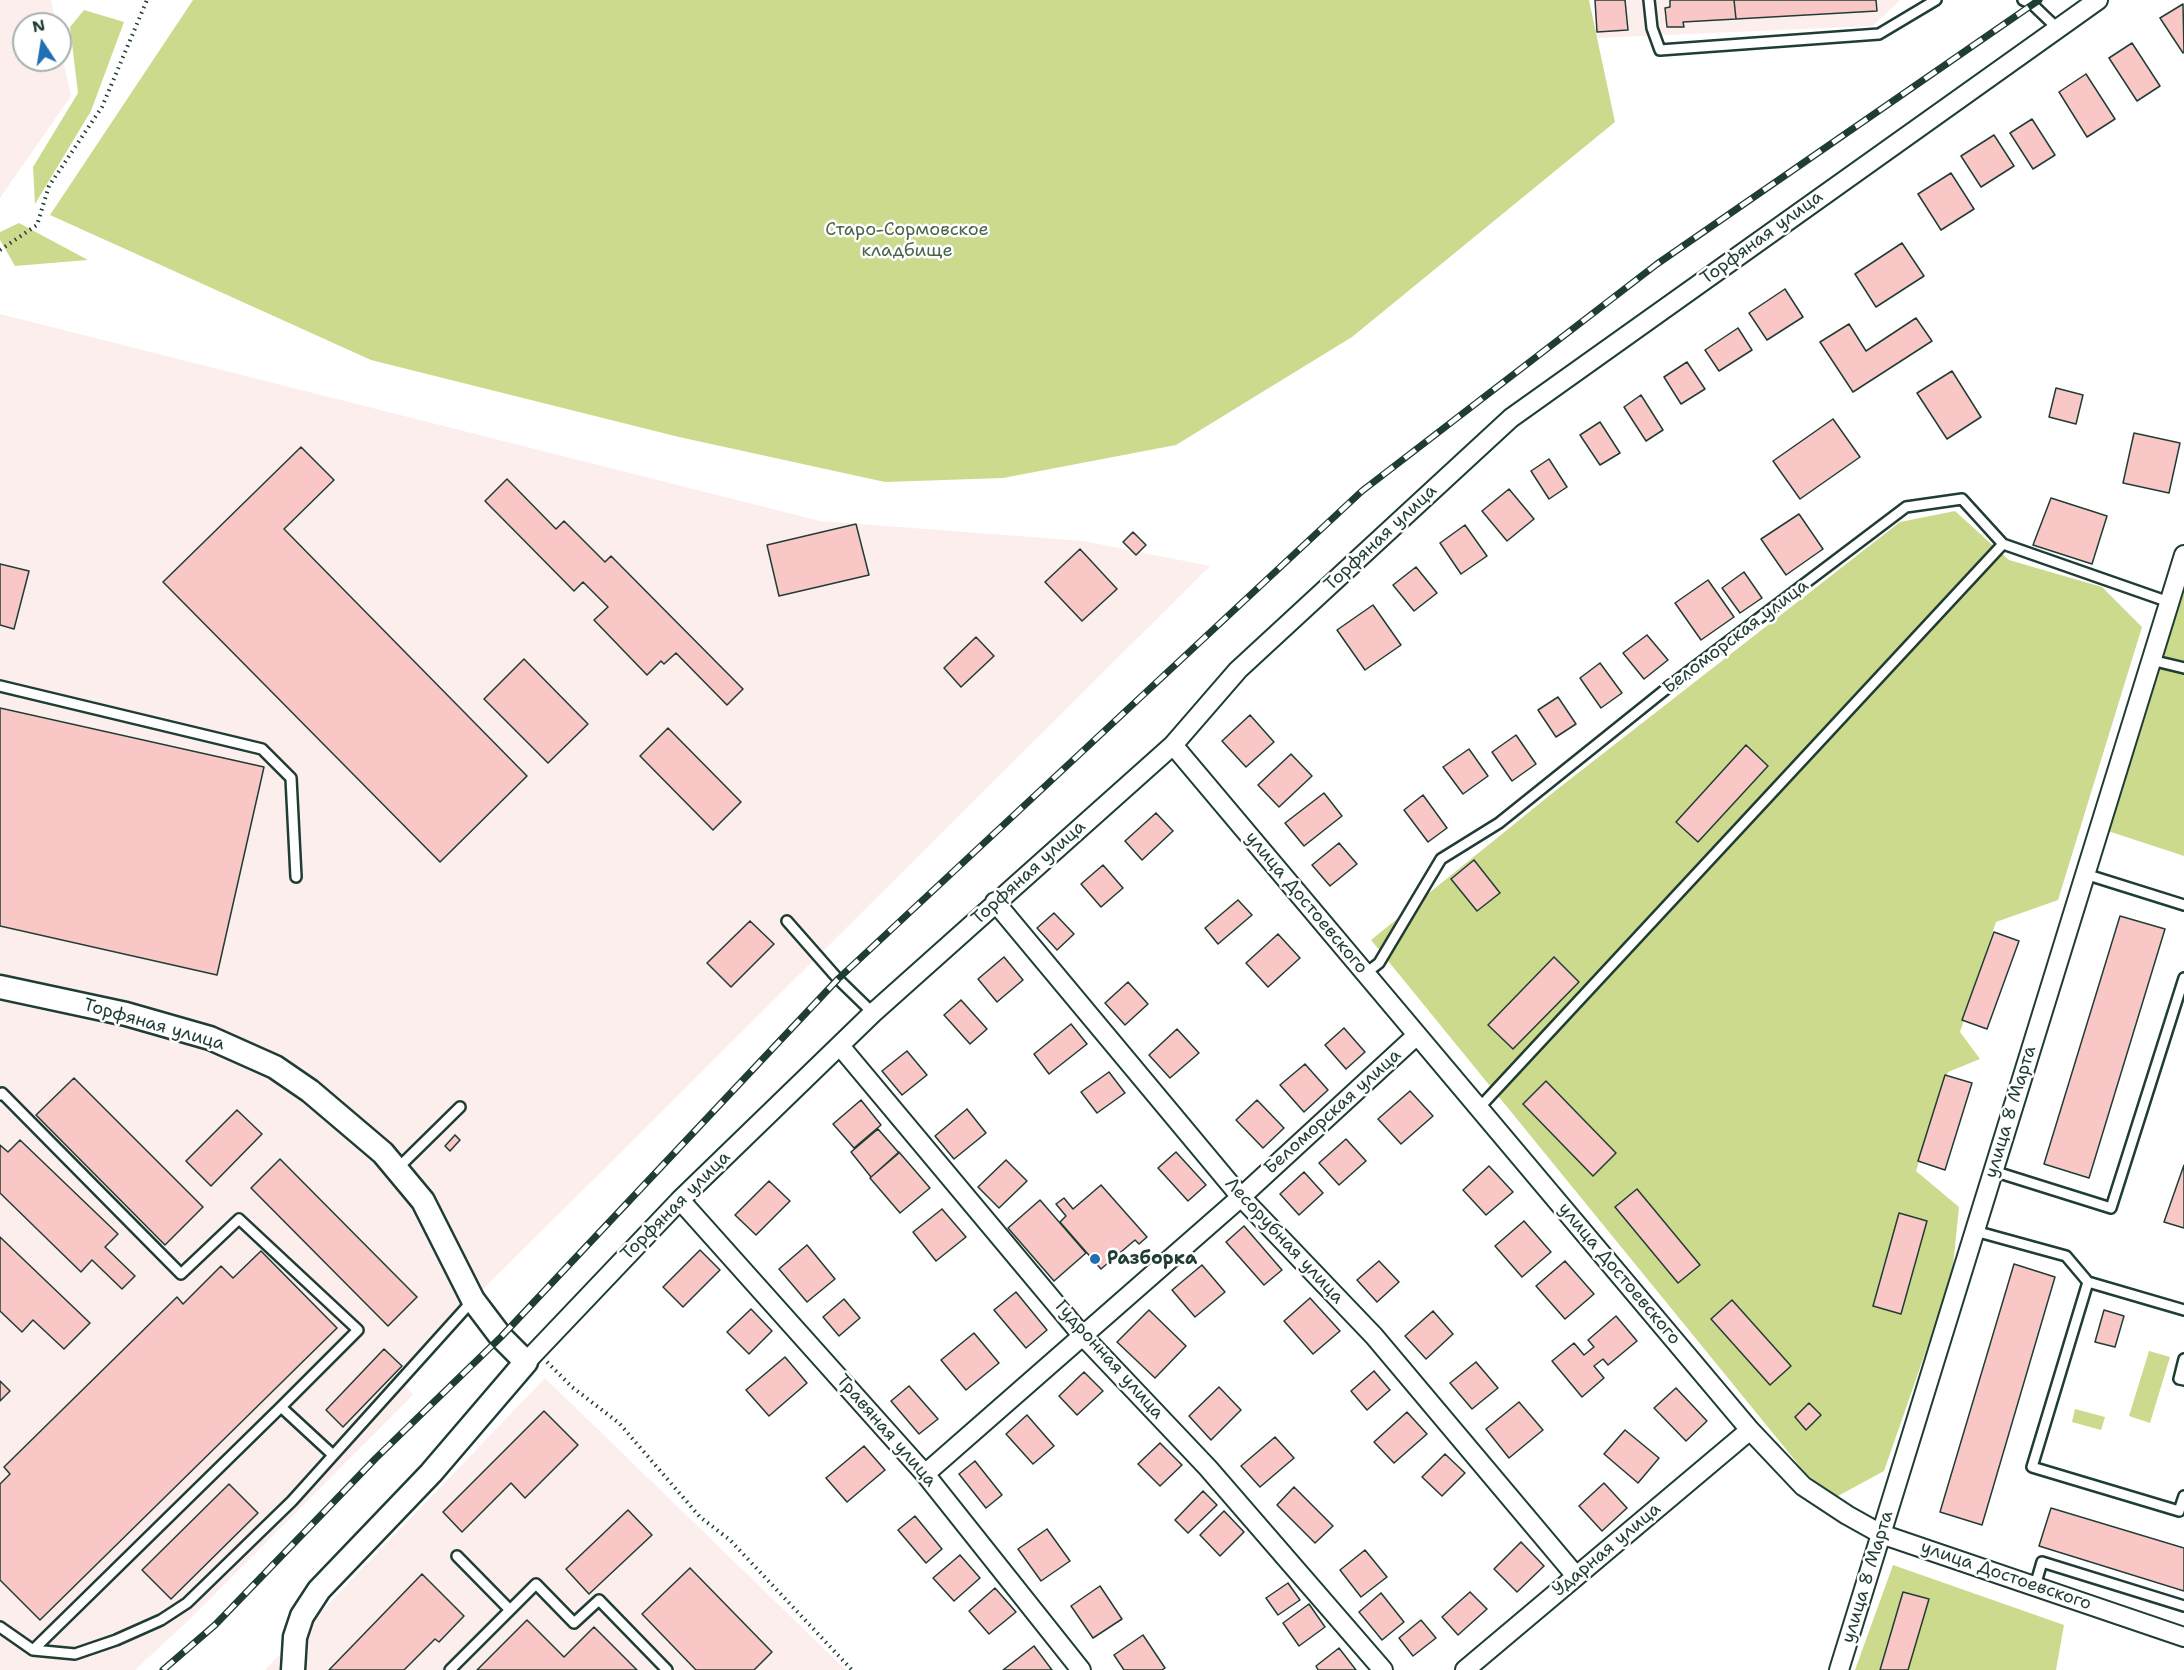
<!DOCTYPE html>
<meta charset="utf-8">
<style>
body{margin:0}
#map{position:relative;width:2184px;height:1670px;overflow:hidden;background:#fff;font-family:"Shantell Sans",sans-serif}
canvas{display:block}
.north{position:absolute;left:12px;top:12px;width:60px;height:60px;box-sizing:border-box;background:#fff;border:2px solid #a5b1ae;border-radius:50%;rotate:348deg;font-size:16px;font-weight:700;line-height:24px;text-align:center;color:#1f3d34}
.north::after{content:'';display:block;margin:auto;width:21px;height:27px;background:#1f6fb2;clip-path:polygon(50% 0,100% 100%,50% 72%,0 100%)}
</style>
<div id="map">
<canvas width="2184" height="1670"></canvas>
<div class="north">N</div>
</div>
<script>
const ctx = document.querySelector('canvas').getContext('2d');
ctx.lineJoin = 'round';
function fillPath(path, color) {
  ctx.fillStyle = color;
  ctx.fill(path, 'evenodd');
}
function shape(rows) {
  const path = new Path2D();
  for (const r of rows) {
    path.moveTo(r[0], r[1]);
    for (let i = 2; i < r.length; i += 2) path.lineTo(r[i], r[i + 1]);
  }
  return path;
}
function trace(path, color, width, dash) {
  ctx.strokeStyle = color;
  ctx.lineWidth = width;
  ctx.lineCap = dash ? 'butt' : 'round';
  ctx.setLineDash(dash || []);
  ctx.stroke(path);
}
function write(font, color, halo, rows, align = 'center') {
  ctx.font = font + ' "Shantell Sans",sans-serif';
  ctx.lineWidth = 5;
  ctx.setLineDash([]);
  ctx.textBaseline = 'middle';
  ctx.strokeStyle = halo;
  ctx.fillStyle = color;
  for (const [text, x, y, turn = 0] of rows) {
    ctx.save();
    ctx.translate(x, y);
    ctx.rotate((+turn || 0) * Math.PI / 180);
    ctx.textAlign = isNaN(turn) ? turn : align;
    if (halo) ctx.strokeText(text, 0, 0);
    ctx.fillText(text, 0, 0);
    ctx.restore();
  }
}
fillPath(shape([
 [0,0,51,0,56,24,24,24,24,60,60,60,60,45,71,96,0,198],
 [1594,0,1900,0,1873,26,1597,38],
 [0,314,820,521,1084,541,1210,566,397,1375,413,1395,190,1619,135,1670,0,1670],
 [545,1378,846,1670,265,1670]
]), '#fdeeee');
fillPath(shape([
 [193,0,1589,0,1615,122,1352,337,1176,445,1003,478,885,482,679,437,371,360,50,215],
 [84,10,124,22,91,111,35,204,33,167,78,93,70,27],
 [19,223,88,260,15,266,0,240,0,232],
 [1955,511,2009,560,2102,587,2142,627,2058,900,1996,922,1960,1032,1980,1059,1948,1072,1916,1171,1959,1207,1952,1276,1884,1471,1838,1496,1807,1475,1371,940,1555,791,1900,522],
 [2184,580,2184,856,2108,831],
 [2149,1351,2170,1357,2150,1423,2129,1416],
 [2075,1409,2105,1417,2101,1430,2072,1422],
 [1893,1565,2064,1625,2056,1670,1855,1670]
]), '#ccda8d');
const building = shape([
 [1595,0,1625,0,1628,30,1597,32,1595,0],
 [1670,0,1734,0,1736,19,1683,22,1684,27,1667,27,1665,8,1670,7,1670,0],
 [1734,0,1876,0,1877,11,1736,19,1734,0],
 [2183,4,2184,52,2183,53,2160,18,2183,4],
 [2132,43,2160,86,2137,101,2109,58,2132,43],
 [2086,74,2115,119,2087,137,2059,92,2086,74],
 [2032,119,2055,155,2033,169,2010,133,2032,119],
 [1994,135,2014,166,1981,187,1961,156,1994,135],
 [1951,173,1974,209,1941,230,1918,194,1951,173],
 [1902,243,1924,276,1876,307,1855,274,1902,243],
 [1785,289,1803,317,1767,340,1749,313,1785,289],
 [1916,318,1932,341,1853,392,1820,342,1849,324,1866,351,1916,318],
 [1738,328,1752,350,1719,371,1705,350,1738,328],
 [1687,362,1705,389,1681,404,1664,377,1687,362],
 [1952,371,1981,417,1947,439,1917,393,1952,371],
 [2056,388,2083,395,2076,424,2049,417,2056,388],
 [1641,395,1663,430,1646,441,1624,407,1641,395],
 [1833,419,1860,457,1800,499,1773,461,1833,419],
 [1600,422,1620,453,1600,465,1580,435,1600,422],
 [2134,433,2180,443,2169,493,2123,483,2134,433],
 [301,447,334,480,284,529,527,776,440,862,163,582,301,447],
 [1549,459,1567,487,1549,499,1531,471,1549,459],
 [507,479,556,529,564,521,605,562,611,556,743,689,727,705,676,653,664,664,661,661,647,675,594,620,608,607,583,582,574,591,485,501,507,479],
 [1509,489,1534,519,1507,541,1482,511,1509,489],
 [2051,498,2107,516,2092,564,2033,545,2051,498],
 [1799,514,1823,549,1786,575,1761,539,1799,514],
 [856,524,869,575,779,596,767,545,856,524],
 [1465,525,1487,556,1461,574,1440,543,1465,525],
 [1133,532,1146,545,1136,555,1123,542,1133,532],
 [1080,549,1117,589,1082,621,1045,582,1080,549],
 [0,564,29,571,14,629,0,625,0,564],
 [1416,567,1437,593,1414,611,1393,585,1416,567],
 [1744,572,1762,598,1740,613,1722,588,1744,572],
 [1708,580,1734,617,1701,640,1675,603,1708,580],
 [1373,605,1401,645,1365,670,1337,630,1373,605],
 [1647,635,1668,660,1644,679,1623,653,1647,635],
 [976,637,994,656,961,687,944,668,976,637],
 [524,659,588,724,548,763,484,699,524,659],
 [1600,663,1622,693,1601,708,1580,678,1600,663],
 [1558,697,1576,724,1556,737,1538,710,1558,697],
 [0,708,264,767,217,975,0,926,0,708],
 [1250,715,1274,742,1246,767,1222,741,1250,715],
 [668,728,741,802,713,830,640,756,668,728],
 [1516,735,1536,764,1512,781,1492,752,1516,735],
 [1746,745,1768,766,1698,842,1676,822,1746,745],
 [1469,749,1488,776,1463,794,1443,767,1469,749],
 [1291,754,1312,776,1279,807,1258,785,1291,754],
 [1324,793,1342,816,1304,846,1285,823,1324,793],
 [1423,795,1447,828,1428,842,1404,810,1423,795],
 [1156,813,1173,831,1142,860,1125,841,1156,813],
 [1339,843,1357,864,1330,886,1312,865,1339,843],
 [1474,860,1500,893,1477,911,1451,879,1474,860],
 [1103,865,1123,888,1101,907,1081,884,1103,865],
 [1238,900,1252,915,1218,944,1205,928,1238,900],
 [1054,913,1074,934,1057,950,1037,928,1054,913],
 [2120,916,2165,929,2089,1178,2044,1164,2120,916],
 [750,921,774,944,731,987,707,963,750,921],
 [1994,932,2019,941,1987,1029,1962,1020,1994,932],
 [1278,934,1300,958,1268,987,1246,963,1278,934],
 [1004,957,1023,980,997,1002,978,979,1004,957],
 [1554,957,1579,982,1513,1049,1488,1025,1554,957],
 [1128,982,1148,1004,1125,1025,1105,1003,1128,982],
 [961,1000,987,1029,970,1044,944,1015,961,1000],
 [1071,1024,1087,1044,1049,1074,1034,1054,1071,1024],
 [1344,1028,1365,1052,1346,1069,1325,1045,1344,1028],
 [1177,1029,1199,1053,1170,1078,1149,1055,1177,1029],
 [907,1051,927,1075,902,1095,882,1071,907,1051],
 [1305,1064,1328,1090,1304,1112,1280,1085,1305,1064],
 [1109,1072,1125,1093,1097,1113,1081,1092,1109,1072],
 [1945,1075,1972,1083,1945,1170,1918,1161,1945,1075],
 [74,1078,203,1207,165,1245,36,1115,74,1078],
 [1546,1081,1616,1153,1593,1176,1523,1104,1546,1081],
 [1410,1091,1433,1116,1401,1144,1378,1119,1410,1091],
 [861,1100,881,1125,854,1148,833,1124,861,1100],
 [1257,1100,1284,1128,1263,1148,1236,1120,1257,1100],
 [967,1109,986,1133,954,1159,935,1136,967,1109],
 [237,1110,262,1134,211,1186,186,1161,237,1110],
 [878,1129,899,1153,871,1177,851,1152,878,1129],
 [455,1135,460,1140,450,1151,445,1146,455,1135],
 [1346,1139,1366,1161,1339,1185,1319,1163,1346,1139],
 [20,1140,118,1234,105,1247,135,1276,122,1289,92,1260,81,1272,0,1193,0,1145,8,1152,20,1140],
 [899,1152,930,1188,900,1213,870,1178,899,1152],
 [1176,1152,1206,1185,1188,1201,1158,1168,1176,1152],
 [280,1159,417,1297,388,1326,251,1188,280,1159],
 [1006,1160,1027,1181,999,1208,978,1187,1006,1160],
 [2184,1165,2184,1228,2164,1222,2184,1165],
 [1489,1166,1513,1192,1486,1215,1463,1190,1489,1166],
 [1304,1172,1323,1193,1299,1215,1280,1194,1304,1172],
 [769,1181,790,1201,756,1235,735,1215,769,1181],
 [1101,1185,1147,1237,1139,1244,1135,1240,1101,1269,1060,1222,1066,1216,1056,1204,1064,1198,1073,1209,1101,1185],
 [1637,1189,1700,1265,1678,1283,1615,1207,1637,1189],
 [1040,1200,1086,1253,1054,1281,1008,1228,1040,1200],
 [942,1209,966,1237,936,1261,913,1232,942,1209],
 [1899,1213,1927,1221,1901,1314,1873,1306,1899,1213],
 [1524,1221,1551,1252,1522,1277,1495,1246,1524,1221],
 [1244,1226,1282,1270,1264,1285,1226,1242,1244,1226],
 [0,1237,90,1323,64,1349,33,1320,22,1332,0,1311,0,1237],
 [807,1245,835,1279,807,1302,779,1269,807,1245],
 [700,1250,720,1270,683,1307,663,1287,700,1250],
 [261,1251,337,1328,40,1620,0,1580,0,1484,10,1474,4,1467,177,1297,183,1304,221,1266,233,1278,261,1251],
 [1379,1261,1399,1282,1377,1302,1357,1280,1379,1261],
 [1565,1261,1594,1294,1565,1319,1536,1286,1565,1261],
 [2014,1264,2055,1277,1982,1525,1940,1512,2014,1264],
 [1202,1265,1225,1292,1195,1317,1172,1290,1202,1265],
 [1016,1292,1047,1330,1026,1348,994,1310,1016,1292],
 [1310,1298,1340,1331,1313,1354,1284,1321,1310,1298],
 [844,1299,860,1318,839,1336,823,1317,844,1299],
 [1732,1300,1791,1366,1770,1385,1711,1319,1732,1300],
 [751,1309,772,1331,749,1354,727,1332,751,1309],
 [1149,1310,1186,1346,1155,1378,1117,1342,1149,1310],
 [2104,1310,2124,1316,2115,1347,2095,1342,2104,1310],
 [1433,1311,1453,1334,1426,1359,1405,1336,1433,1311],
 [1616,1316,1637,1341,1608,1365,1603,1359,1594,1366,1604,1378,1582,1397,1552,1361,1574,1343,1584,1355,1594,1347,1588,1340,1616,1316],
 [974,1333,999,1363,966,1390,941,1360,974,1333],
 [384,1349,402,1366,343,1427,326,1410,384,1349],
 [785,1357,807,1383,769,1416,746,1390,785,1357],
 [1476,1362,1498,1388,1472,1409,1450,1383,1476,1362],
 [1374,1371,1390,1390,1367,1410,1351,1391,1374,1371],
 [1084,1372,1103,1391,1077,1415,1059,1396,1084,1372],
 [0,1381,10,1391,0,1401,0,1381],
 [909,1386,938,1419,919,1434,891,1401,909,1386],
 [1219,1387,1241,1410,1211,1440,1189,1416,1219,1387],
 [1676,1388,1707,1421,1686,1441,1654,1408,1676,1388],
 [1519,1402,1543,1430,1509,1458,1486,1429,1519,1402],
 [1809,1403,1821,1415,1806,1430,1795,1417,1809,1403],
 [544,1411,578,1445,525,1498,511,1483,462,1532,443,1512,544,1411],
 [1407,1412,1427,1434,1394,1463,1374,1442,1407,1412],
 [1027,1415,1054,1446,1033,1464,1006,1434,1027,1415],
 [1625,1430,1659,1458,1638,1483,1604,1454,1625,1430],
 [1275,1437,1294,1458,1260,1487,1241,1466,1275,1437],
 [1160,1443,1182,1465,1160,1486,1138,1464,1160,1443],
 [864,1446,885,1470,847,1502,826,1478,864,1446],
 [1445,1454,1465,1473,1442,1496,1422,1477,1445,1454],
 [975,1461,1002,1495,986,1508,959,1474,975,1461],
 [1604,1483,1627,1508,1602,1531,1579,1506,1604,1483],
 [229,1484,258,1513,171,1599,142,1570,229,1484],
 [1294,1487,1333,1526,1315,1543,1277,1505,1294,1487],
 [1203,1491,1217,1505,1188,1533,1175,1520,1203,1491],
 [2051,1508,2184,1548,2184,1591,2039,1546,2051,1508],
 [628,1510,652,1535,589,1594,566,1569,628,1510],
 [1224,1511,1244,1532,1220,1556,1200,1535,1224,1511],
 [915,1516,942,1549,926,1563,898,1530,915,1516],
 [1047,1529,1070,1561,1041,1581,1018,1549,1047,1529],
 [1521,1542,1544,1566,1517,1592,1494,1569,1521,1542],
 [1365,1550,1387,1577,1361,1597,1340,1570,1365,1550],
 [960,1555,980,1578,954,1601,933,1578,960,1555],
 [690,1568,772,1652,754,1670,696,1670,642,1614,690,1568],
 [422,1574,464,1616,439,1642,435,1639,404,1670,329,1670,422,1574],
 [1288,1583,1300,1600,1278,1615,1266,1598,1288,1583],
 [1100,1586,1122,1619,1093,1638,1071,1606,1100,1586],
 [995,1588,1016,1612,989,1634,969,1611,995,1588],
 [1470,1592,1487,1609,1458,1635,1442,1617,1470,1592],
 [1903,1592,1929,1599,1908,1670,1880,1670,1903,1592],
 [1381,1593,1404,1622,1382,1640,1359,1612,1381,1593],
 [1309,1604,1325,1627,1299,1646,1283,1623,1309,1604],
 [527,1620,564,1657,594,1627,637,1670,477,1670,527,1620],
 [1421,1620,1436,1638,1413,1656,1399,1638,1421,1620],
 [1143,1635,1165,1668,1162,1670,1124,1670,1114,1655,1143,1635],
 [1034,1646,1052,1670,1003,1670,1034,1646],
 [1339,1648,1356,1670,1318,1670,1316,1666,1339,1648]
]);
fillPath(building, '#f9c8c6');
trace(building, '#1f3d34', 1.5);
const service = shape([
 [1649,0,1652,28,1660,50,1879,34,1936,0],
 [2023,0,2032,4,2056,27],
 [2151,660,2184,668],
 [0,686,262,749,291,778,296,877],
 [2085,874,2184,905],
 [787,921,838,979,873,1013],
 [1366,973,1379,963,1441,859,1499,823,1676,681,1906,507,1962,499,2003,544,2169,602],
 [0,1095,2,1093,181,1274,239,1219,358,1330,281,1407,333,1455],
 [1479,1108,2003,544],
 [397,1169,460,1107],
 [1993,1171,2111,1208,2184,978],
 [1975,1231,2066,1256,2088,1282,2184,1310],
 [2088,1282,2032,1467,2179,1511,2184,1496],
 [2184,1359,2179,1379,2184,1380],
 [2035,1586,2042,1562,2184,1606],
 [510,1610,536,1584,574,1623,599,1600,667,1670],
 [0,1627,33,1650,75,1654,116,1640,161,1620,187,1603,292,1501,473,1300],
 [33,1650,281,1407],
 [450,1670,510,1610,457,1556]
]);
const minor = shape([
 [1173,745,1750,1430,1803,1486,1847,1515,1881,1534,2184,1637],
 [995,902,1241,1197,1374,1336,1576,1576],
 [840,1046,1081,1334,1208,1468,1383,1670],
 [680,1200,925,1474,1081,1670],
 [526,1362,680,1200,873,1013,1173,745,1238,670,1511,418,2098,0],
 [925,1474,1241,1197,1417,1035],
 [1465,1670,1750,1430],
 [1839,1670,2184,555]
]);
const tertiary = shape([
 [0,987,126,1014,210,1038,275,1067,310,1091,383,1153,423,1201,473,1300,501,1337,526,1362,431,1473,319,1590,302,1616,295,1637,293,1670]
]);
trace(service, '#1f3d34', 14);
trace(minor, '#1f3d34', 22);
trace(tertiary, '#1f3d34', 27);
trace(shape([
 [0,250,37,225,49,186,102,107,147,0],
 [547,1362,572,1387,619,1423,700,1517,730,1540,852,1670]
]), '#1f3d34', 4, [1.5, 4.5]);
trace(service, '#fff', 9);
trace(minor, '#fff', 18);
trace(tertiary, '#fff', 22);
const rail = shape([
 [163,1670,215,1625,376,1458,501,1337,838,979,1362,491,1657,264,2039,0]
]);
trace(rail, '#1f3d34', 7);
trace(rail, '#fff', 4.5, [14]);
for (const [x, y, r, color] of [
 [1095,1259,6,"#1f6fb2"]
]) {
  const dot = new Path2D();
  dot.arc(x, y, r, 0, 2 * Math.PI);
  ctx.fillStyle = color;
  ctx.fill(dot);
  trace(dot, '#fff', 2);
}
write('18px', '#4a644a', '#fff', [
 ["Старо-Сормовское",907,230],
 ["кладбище",907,251]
]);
write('18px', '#1f3d34', '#fff', [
 ["Торфяная улица",1762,238,-36],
 ["Торфяная улица",1381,538,-43],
 ["Беломорская улица",1736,637,-37],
 ["Торфяная улица",1029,873,-42],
 ["улица Достоевского",1306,903,50],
 ["Торфяная улица",154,1025,16],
 ["Беломорская улица",1333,1112,-42],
 ["улица 8 Марта",2011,1112,-73],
 ["Торфяная улица",676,1206,-45],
 ["Лесорубная улица",1284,1241,47],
 ["улица Достоевского",1619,1274,50],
 ["Гудронная улица",1109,1360,48],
 ["Травяная улица",886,1431,49],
 ["Ударная улица",1607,1550,-40],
 ["улица Достоевского",2006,1576,19],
 ["улица 8 Марта",1868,1577,-73]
]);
write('bold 18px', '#1f3d34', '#fff', [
 ["Разборка",1107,1259]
], 'left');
</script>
